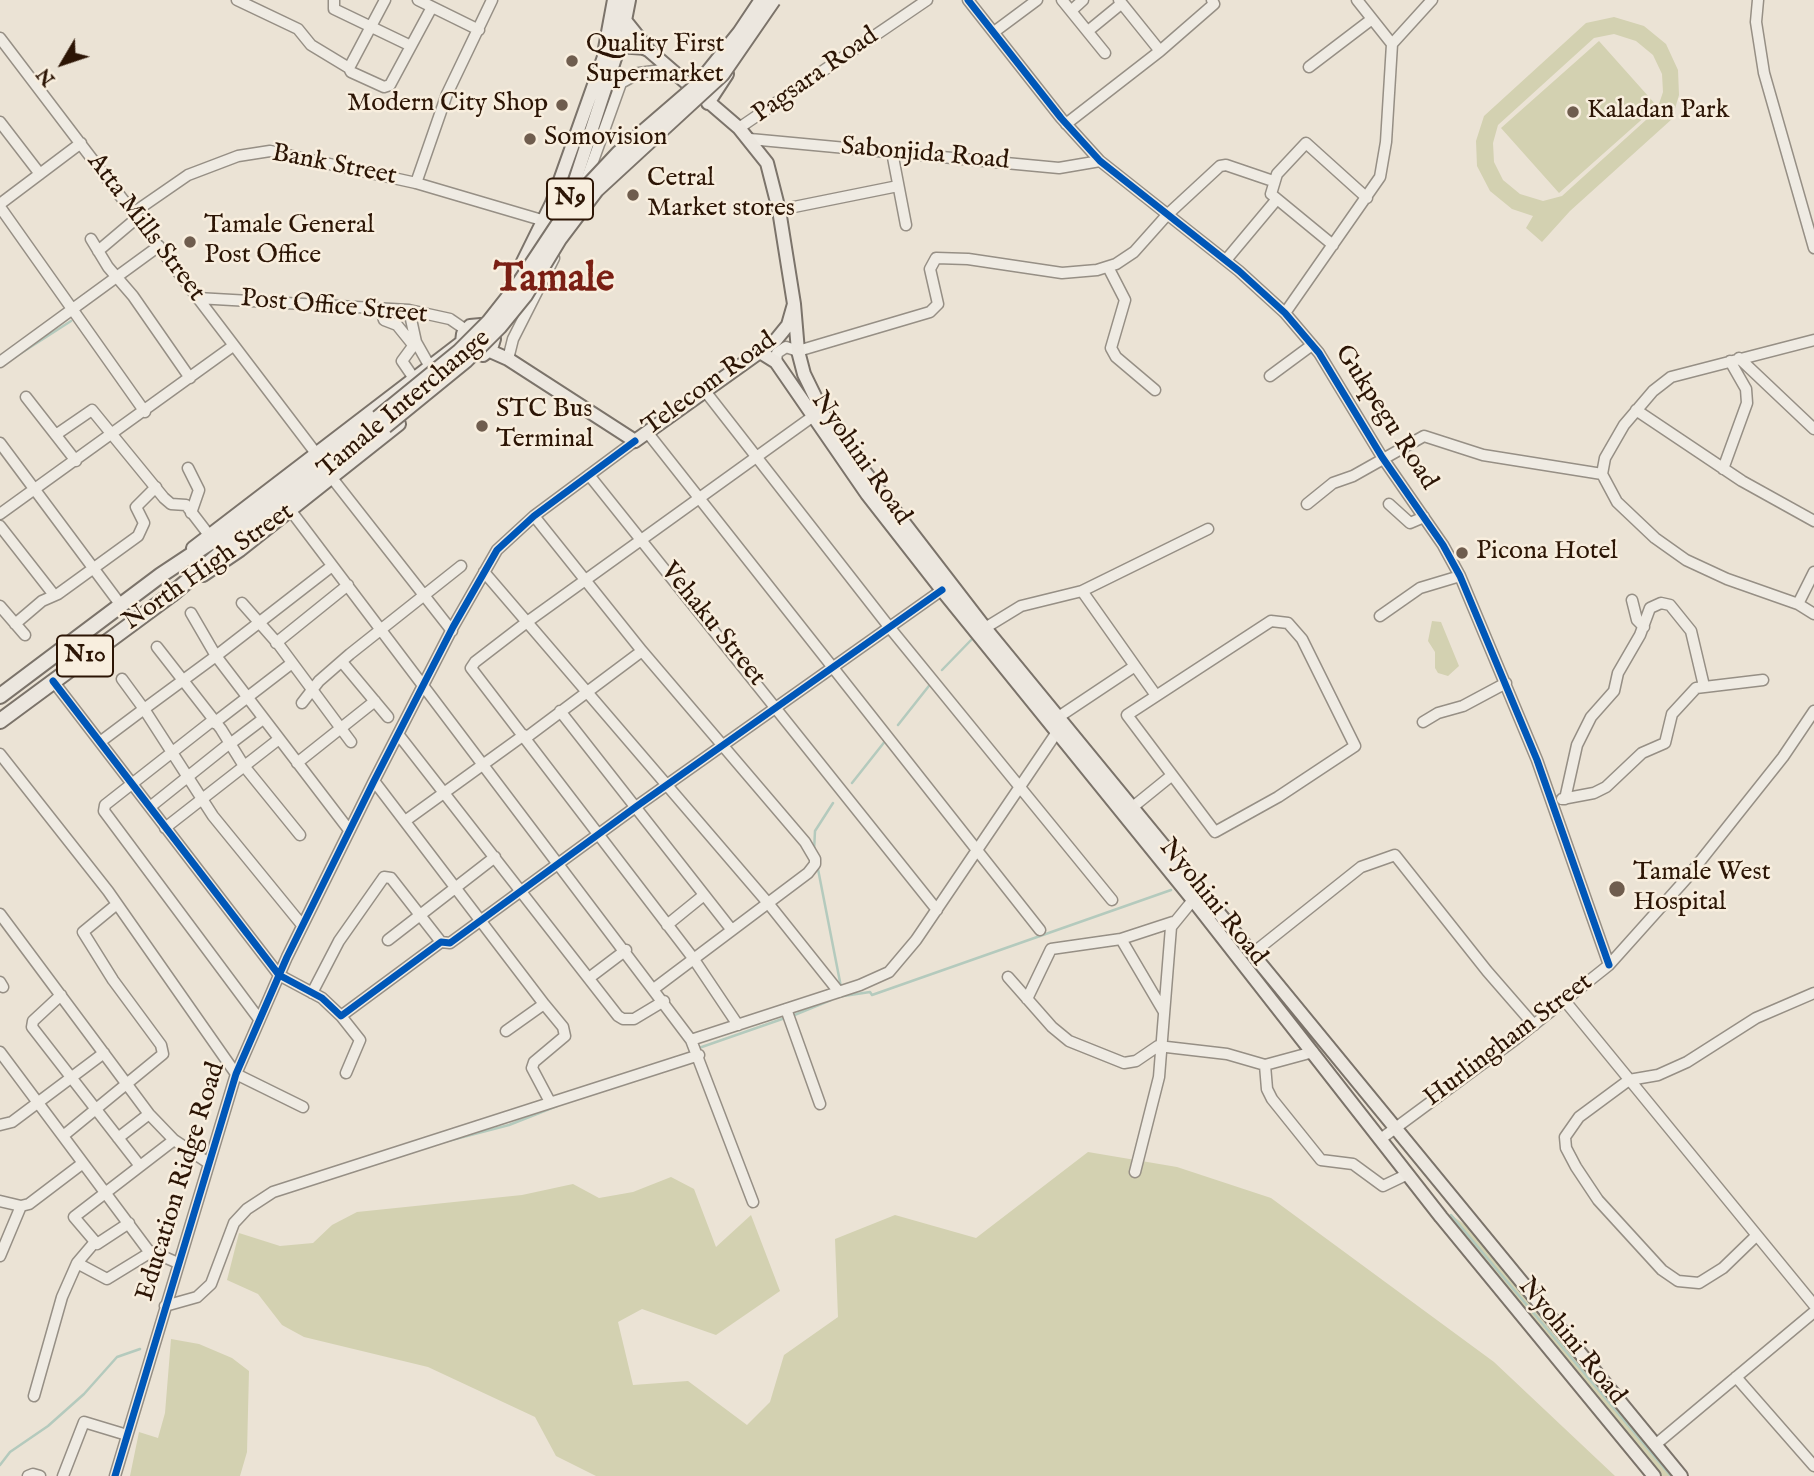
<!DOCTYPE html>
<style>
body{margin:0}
#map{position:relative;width:1814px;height:1476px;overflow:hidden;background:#ebe3d5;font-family:"IM FELL English",serif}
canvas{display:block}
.north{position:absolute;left:28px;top:28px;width:70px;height:70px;-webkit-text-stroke:5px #f8eede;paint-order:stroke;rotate:231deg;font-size:19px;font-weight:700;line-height:28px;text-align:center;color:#2c1505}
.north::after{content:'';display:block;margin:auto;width:24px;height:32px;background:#2c1505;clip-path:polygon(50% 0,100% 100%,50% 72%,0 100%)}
</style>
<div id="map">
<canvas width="1814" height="1476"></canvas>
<div class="north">N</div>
</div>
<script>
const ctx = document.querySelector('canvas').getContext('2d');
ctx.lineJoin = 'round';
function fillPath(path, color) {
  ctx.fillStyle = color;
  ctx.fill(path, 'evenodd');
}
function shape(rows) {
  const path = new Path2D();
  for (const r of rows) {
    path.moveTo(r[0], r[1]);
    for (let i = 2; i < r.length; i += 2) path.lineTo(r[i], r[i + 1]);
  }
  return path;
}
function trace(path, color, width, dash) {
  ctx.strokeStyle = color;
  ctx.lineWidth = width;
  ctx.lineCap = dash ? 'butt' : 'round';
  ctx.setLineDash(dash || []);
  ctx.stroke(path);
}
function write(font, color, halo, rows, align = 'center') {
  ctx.font = font + ' "IM FELL English",serif';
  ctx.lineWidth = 5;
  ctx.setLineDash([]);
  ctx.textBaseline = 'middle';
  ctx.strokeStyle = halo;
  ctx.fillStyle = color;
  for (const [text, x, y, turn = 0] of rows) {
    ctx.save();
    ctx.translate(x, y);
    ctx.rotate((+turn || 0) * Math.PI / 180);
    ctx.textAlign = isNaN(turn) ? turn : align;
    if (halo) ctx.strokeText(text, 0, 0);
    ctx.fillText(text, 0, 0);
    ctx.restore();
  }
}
fillPath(shape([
 [1614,17,1644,26,1666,44,1678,70,1679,95,1672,119,1570,211,1542,242,1526,228,1533,216,1512,209,1490,191,1477,166,1476,141,1484,116,1586,23],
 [1614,34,1636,41,1653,55,1662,74,1663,92,1657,110,1562,196,1543,201,1520,194,1503,180,1494,162,1493,143,1498,125,1594,38],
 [1599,41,1657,106,1559,193,1501,128],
 [1432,621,1441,622,1459,666,1448,676,1438,673,1435,668,1435,652,1428,641],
 [1088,1152,1177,1167,1271,1198,1494,1362,1615,1476,596,1476,556,1456,535,1417,428,1367,304,1337,282,1325,258,1294,227,1280,239,1233,280,1246,313,1243,332,1225,357,1212,522,1195,573,1184,599,1198,633,1192,671,1177,694,1189,716,1247,751,1215,780,1291,716,1335,642,1309,618,1322,633,1385,688,1381,747,1425,770,1402,784,1355,838,1317,835,1239,895,1215,976,1238],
 [1451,1215,1467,1226,1495,1257,1676,1476,1660,1476,1452,1222],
 [171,1339,199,1344,232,1358,249,1371,247,1452,240,1476,130,1476,139,1432,158,1438,165,1413]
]), '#d3d1b1');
trace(shape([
 [15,357,71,321],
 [942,670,974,637],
 [898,725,932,682],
 [852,783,886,740],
 [814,851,815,831,833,803],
 [817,864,841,987],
 [837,997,870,992,872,995,1171,890],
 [792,1016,831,1000],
 [696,1049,785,1018],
 [440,1143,509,1125,557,1106],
 [1451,1215,1671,1476],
 [0,1465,10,1452,48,1426,84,1394,117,1357,140,1349]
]), '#b4cabd', 2.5);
const minor = shape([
 [237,0,298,29,311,45,349,68],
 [334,0,334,9,411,46],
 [385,0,349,68,351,72,384,87,390,85,432,7],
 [418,0,479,30],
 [968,0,1061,118,1100,161,1239,271,1285,313,1319,353,1382,457,1443,545,1460,576,1537,760,1609,965],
 [1062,0,1105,53],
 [1119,0,1160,51],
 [1357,0,1392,44],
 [1758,0,1756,22,1764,73,1814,248],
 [1071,11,1083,0],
 [1088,31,1121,4],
 [994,32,1037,0],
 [0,38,315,452],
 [1309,67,1372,19],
 [0,122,40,174],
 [1066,124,1160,51,1214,4,1212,0],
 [739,128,927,0],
 [750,139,1059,168,1100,161],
 [892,152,906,225],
 [416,183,447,94,492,0],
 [583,189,621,83,639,73,669,69],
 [0,204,81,143],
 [0,207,145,412],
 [779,210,898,186],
 [133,213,188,175,238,156,270,151,416,183,545,221],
 [91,239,108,267,133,296,190,378],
 [1333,245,1271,194,1277,174,1306,143,1367,198],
 [98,251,137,218],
 [1226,260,1277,199],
 [1108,267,1125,300,1111,348,1116,357,1155,390],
 [197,298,409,310,450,319,466,330],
 [381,309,384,320,397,325,414,346],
 [409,310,416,342,402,361,413,377],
 [1285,313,1380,177,1386,142,1392,44,1432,0],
 [1814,340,1671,377,1653,391,1624,425,1605,458,1602,474,1617,502,1655,538,1686,560,1727,579,1798,604,1814,614],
 [416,342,429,365],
 [1739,358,1814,429],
 [508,359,513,339,554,258],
 [0,362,159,246],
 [776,362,777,353,786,347,798,351,930,312,938,304,930,269,936,258,968,259,1062,273,1097,270,1116,264,1134,252,1167,215,1220,166,1226,165,1273,181],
 [1270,376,1312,345],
 [705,391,890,628,1112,900],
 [26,397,76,461],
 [1636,410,1742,481,1814,521],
 [647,432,1040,930],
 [57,434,92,410,164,498,171,504,186,505,209,535],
 [0,443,120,604],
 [188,468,199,490,191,513],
 [1723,469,1747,403,1746,389,1730,361],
 [589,475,937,910],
 [332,478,452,631],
 [1307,504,1333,483,1353,476,1424,436,1483,455,1602,474],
 [1389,504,1410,523,1424,517],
 [291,511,691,1040,753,1202],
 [0,514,233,346],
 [534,516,642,651,805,842,815,859,815,864,808,873,655,988],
 [0,526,54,595],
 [332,566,216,656,349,830],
 [484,572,768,903,839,992],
 [1082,591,1208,529],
 [1632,600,1637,620,1644,627],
 [242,603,279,645,351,742],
 [1798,604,1814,572],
 [0,606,25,635],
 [1380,616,1420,588,1460,576],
 [1271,621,1288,623,1302,639,1355,746,1278,797,1215,832,1127,715,1271,621],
 [15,624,42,601,58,594,138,536,144,523,136,507,156,487],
 [985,628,1021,606,1082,591,1135,666,1060,716],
 [276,643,348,585],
 [157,647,221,729,244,766,300,835],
 [342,662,388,717],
 [1135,666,1155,694],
 [122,679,144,709,216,656,191,613],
 [53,681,279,975,322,998,341,1016,441,942,450,943,637,806,942,590],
 [302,703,319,681,350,654,461,566],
 [560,711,731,929],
 [212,721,105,805,104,811,259,1019],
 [1423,722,1438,713,1463,706,1506,683],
 [214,723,292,663],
 [398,734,618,1016,623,1019,634,1019,664,1001],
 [527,737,642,651],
 [100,742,144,709,213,816,302,925],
 [230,744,263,719],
 [0,754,108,891,236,1074,303,1107],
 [297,763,375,701],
 [374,781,544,1004],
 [1562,799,1594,793,1606,787,1642,753,1665,743,1672,714,1696,688,1763,680],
 [1565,799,1577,745,1591,717,1614,691,1618,673,1640,635,1650,608,1661,603,1670,605,1691,631,1704,686],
 [1134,806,1171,776],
 [150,807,230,743],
 [405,821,524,735],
 [165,828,279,739],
 [0,914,149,1114,174,1140,207,1162],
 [667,925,704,895],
 [1121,939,1164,1012],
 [388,940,495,857],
 [1253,953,1361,867,1395,855,1487,971,1534,1025],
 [1008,977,1052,1027,1069,1041,1124,1063,1136,1061,1158,1046,1227,1054,1265,1065,1313,1052],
 [589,978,626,950],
 [0,982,3,987],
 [312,993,339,941,384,877,391,878,441,942],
 [61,995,33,1021,32,1027,140,1166],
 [1027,999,1051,949,1121,939,1173,922],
 [1565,1001,1814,1305],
 [786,1009,820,1104],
 [341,1016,360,1040,346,1073],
 [738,1025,693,958,471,668,475,662,527,622,812,417],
 [506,1031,544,1004,563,1027,565,1036,534,1062,532,1068,550,1102],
 [691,1040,860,985,889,972,916,940,1057,732],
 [0,1052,148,1250,178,1263],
 [1265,1065,1267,1089,1272,1099,1321,1160,1353,1164,1383,1186,1408,1174],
 [0,1125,12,1122,104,1053],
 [63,1136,163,1054,161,1045,113,980,83,932,117,904],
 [118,1138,149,1114],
 [1382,1138,1516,1039,1609,965,1686,879,1783,757,1814,711],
 [1135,1172,1159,1077,1171,927,1193,900],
 [0,1201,21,1206,29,1204,83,1163],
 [129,1223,97,1244,74,1217,174,1140],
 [1755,1237,1723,1268,1699,1283,1678,1281,1662,1270,1598,1200,1576,1167,1566,1148,1565,1137,1579,1117,1629,1080,1658,1075,1687,1062,1756,1018,1814,993],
 [0,1256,21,1206],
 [77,1263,94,1243],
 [165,1306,197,1297,211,1284,234,1223,247,1209,273,1192,699,1055],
 [1736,1377,1814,1466],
 [34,1396,62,1297,77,1263,107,1279,151,1252],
 [1655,1445,1814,1312],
 [28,1476,33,1474,40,1476],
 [63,1476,84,1422,127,1435],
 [115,1476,236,1074,287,957,374,781,453,627,497,550,534,516,635,441]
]);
const major = shape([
 [708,103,727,74],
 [566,208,619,46],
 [794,304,798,351,804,374,824,415,844,445,985,628,1681,1476],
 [490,351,508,359,635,441,775,341,788,325,794,304,779,210,767,163,739,128,646,48,619,46,605,54,552,203,510,288],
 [760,352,776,362,867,494,942,590,1193,900,1441,1217,1654,1476],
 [468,353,462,342,463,334,470,326,481,325,490,330,494,339,491,349,483,355],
 [193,548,462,342],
 [203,575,240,550,399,424]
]);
const highway = shape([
 [626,23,646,48],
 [619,46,628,0],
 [605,54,615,0],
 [0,696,161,575,241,522,378,418],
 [0,721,172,594,248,530,385,426]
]);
trace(minor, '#968f85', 13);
trace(major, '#7b736a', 16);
trace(highway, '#7b736a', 18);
trace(minor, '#efebe3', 10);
trace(major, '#ece7df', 12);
trace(highway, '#ece7df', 14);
const highwayBridge = shape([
 [378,418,459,352,489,322,519,284,574,201,619,153,699,84,740,33,762,0],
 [385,426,466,360,499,327,525,295,559,239,596,190,722,74,773,0]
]);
trace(highwayBridge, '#7b736a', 18, []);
trace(highwayBridge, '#ece7df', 14);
trace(shape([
 [968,0,1061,118,1100,161,1239,271,1285,313,1319,353,1382,457,1443,545,1460,576,1537,760,1609,965],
 [53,681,279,975,322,998,341,1016,441,942,450,943,637,806,942,590],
 [115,1476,236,1074,287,957,374,781,453,627,497,550,534,516,635,441]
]), '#0057b8', 7);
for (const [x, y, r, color] of [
 [572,61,7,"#6f5d4e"],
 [562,105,7,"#6f5d4e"],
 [1573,112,7,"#6f5d4e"],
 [530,139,7,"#6f5d4e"],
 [633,195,7,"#6f5d4e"],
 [190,242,7,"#6f5d4e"],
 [482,426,7,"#6f5d4e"],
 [1462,553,7,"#6f5d4e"],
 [1617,889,9,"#6f5d4e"]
]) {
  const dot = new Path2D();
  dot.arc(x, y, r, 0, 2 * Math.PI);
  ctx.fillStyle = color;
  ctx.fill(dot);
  trace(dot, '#f8eede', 2.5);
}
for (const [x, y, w] of [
 [570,199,46],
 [85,656,56]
]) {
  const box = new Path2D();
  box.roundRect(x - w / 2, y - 20.5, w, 41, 5);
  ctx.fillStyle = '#f8eede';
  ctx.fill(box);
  trace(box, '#2c1505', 2);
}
write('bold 24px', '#2c1505', null, [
 ["N9",570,199],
 ["N10",85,656]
]);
write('26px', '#2c1505', '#f8eede', [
 ["Quality First",586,46],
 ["Supermarket",586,76],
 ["Modern City Shop",548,105,"right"],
 ["Kaladan Park",1587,112],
 ["Somovision",544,139],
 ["Cetral",647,180],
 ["Market stores",647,210],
 ["Tamale General",204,227],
 ["Post Office",204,257],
 ["STC Bus",496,411],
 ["Terminal",496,441],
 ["Picona Hotel",1476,553],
 ["Tamale West",1633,874],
 ["Hospital",1633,904]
], 'left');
write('26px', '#2c1505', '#f8eede', [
 ["Pagsara Road",816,76,-35],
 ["Sabonjida Road",925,155,5],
 ["Bank Street",334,166,11],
 ["Atta Mills Street",145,228,53],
 ["Post Office Street",334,308,5],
 ["Telecom Road",710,385,-36],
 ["Tamale Interchange",405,405,-40],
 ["Gukpegu Road",1385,418,57],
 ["Nyohini Road",860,459,55],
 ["North High Street",209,568,-35],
 ["Vehaku Street",712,625,51],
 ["Nyohini Road",1212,903,51],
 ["Hurlingham Street",1509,1041,-37],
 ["Education Ridge Road",182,1182,-73],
 ["Nyohini Road",1571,1342,51]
]);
write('bold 40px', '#7a1f14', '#f8eede', [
 ["Tamale",554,282]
]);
</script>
